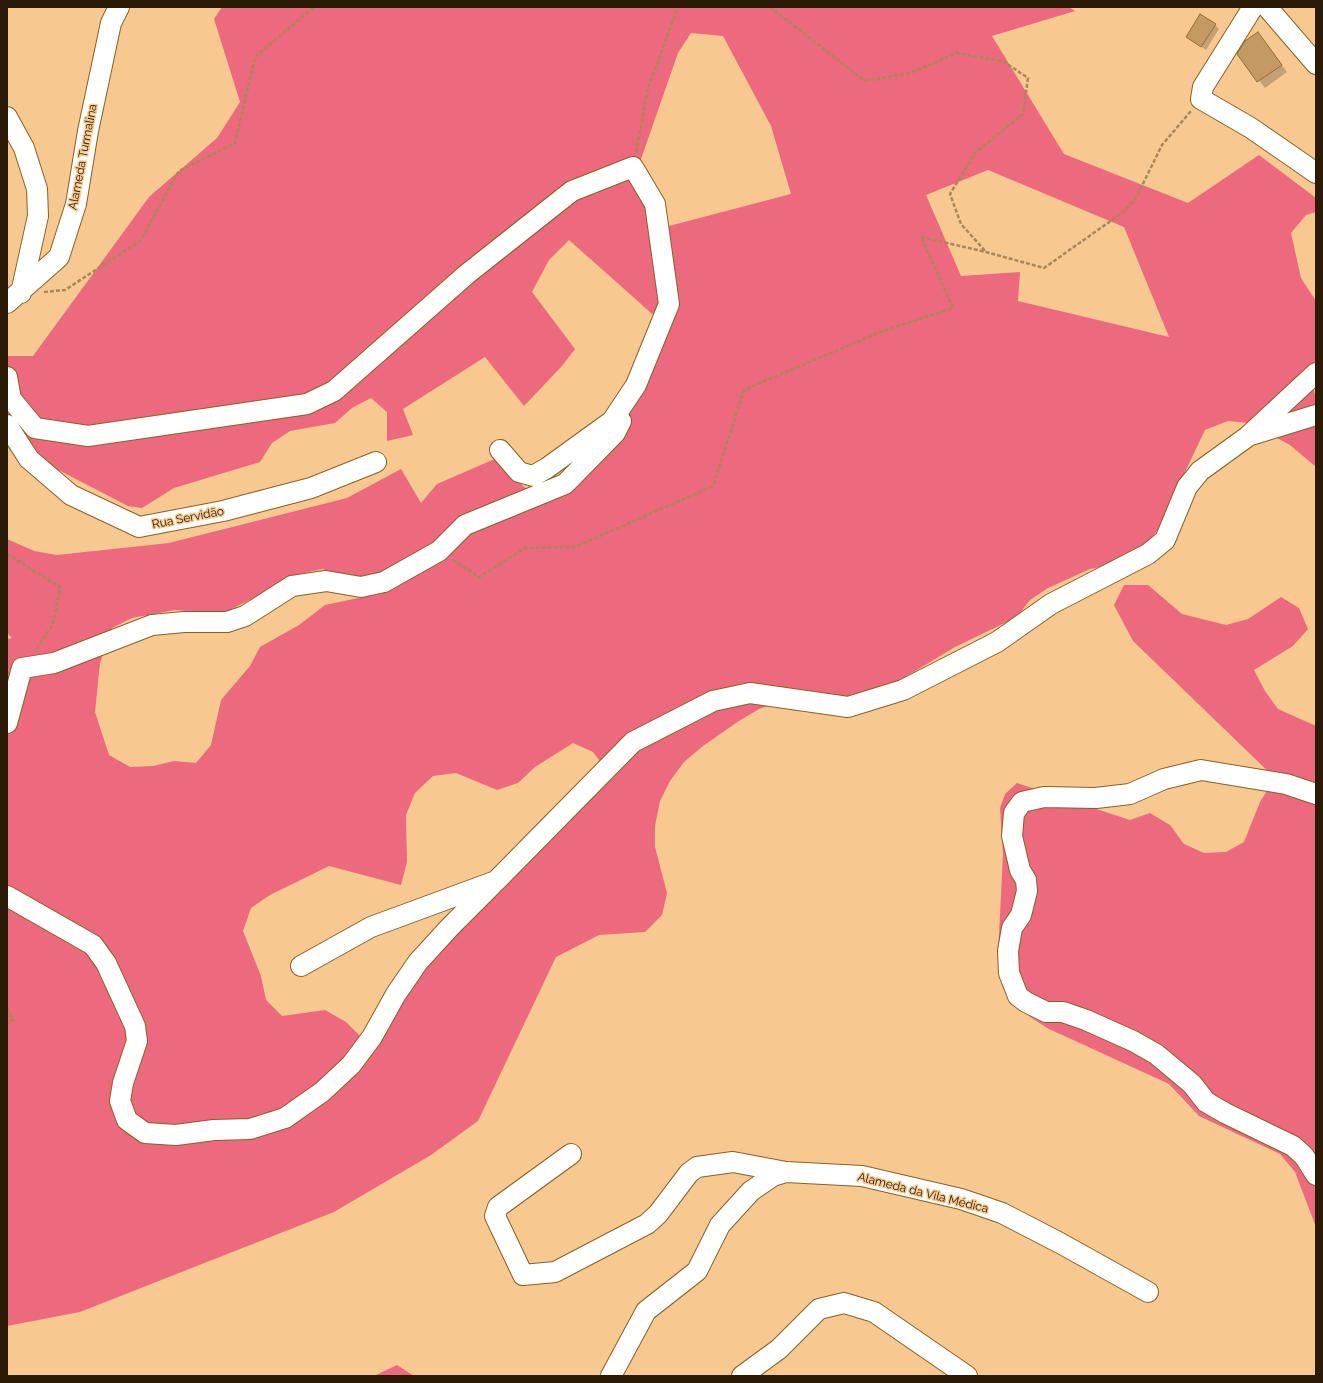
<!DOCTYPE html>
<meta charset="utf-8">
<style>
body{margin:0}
#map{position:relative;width:1323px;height:1383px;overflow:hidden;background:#f7c990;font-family:Raleway,sans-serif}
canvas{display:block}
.frame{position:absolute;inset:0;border:8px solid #2c1b04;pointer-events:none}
</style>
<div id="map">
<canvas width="1323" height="1383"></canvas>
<div class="frame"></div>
</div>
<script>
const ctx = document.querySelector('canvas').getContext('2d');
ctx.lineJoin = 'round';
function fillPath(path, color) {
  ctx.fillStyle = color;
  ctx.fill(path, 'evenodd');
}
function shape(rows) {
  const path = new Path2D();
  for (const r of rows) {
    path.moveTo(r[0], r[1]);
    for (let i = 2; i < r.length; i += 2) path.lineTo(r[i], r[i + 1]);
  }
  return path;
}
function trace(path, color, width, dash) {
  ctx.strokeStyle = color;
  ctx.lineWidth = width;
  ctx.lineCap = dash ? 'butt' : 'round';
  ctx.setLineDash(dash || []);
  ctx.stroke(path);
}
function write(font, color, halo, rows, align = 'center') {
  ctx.font = font + ' Raleway,sans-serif';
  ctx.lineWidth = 3;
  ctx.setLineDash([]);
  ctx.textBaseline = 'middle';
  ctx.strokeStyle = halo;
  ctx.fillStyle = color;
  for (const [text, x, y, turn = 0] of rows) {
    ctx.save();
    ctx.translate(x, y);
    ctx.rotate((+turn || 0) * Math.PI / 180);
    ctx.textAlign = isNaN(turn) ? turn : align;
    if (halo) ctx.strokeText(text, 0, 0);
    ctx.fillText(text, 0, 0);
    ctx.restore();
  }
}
fillPath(shape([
 [222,7,1069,7,1075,11,992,36,1064,154,1188,203,1259,155,1316,198,1316,212,1306,215,1291,233,1301,278,1316,301,1316,365,1310,378,1316,398,1316,467,1290,445,1249,423,1228,421,1205,430,1157,531,1143,548,1112,565,1090,569,1048,588,1030,600,1017,617,955,647,846,713,780,702,759,709,739,721,703,746,684,762,670,781,660,801,655,826,655,847,667,893,662,915,645,932,599,935,556,957,478,1121,431,1155,334,1212,80,1312,7,1326,7,639,12,638,7,633,7,539,34,551,57,555,169,543,347,498,401,469,421,503,437,484,497,458,524,487,535,491,557,484,603,440,659,320,569,240,549,260,532,292,575,349,562,366,524,406,485,357,403,409,413,435,387,441,387,412,371,398,352,408,335,423,290,431,272,443,260,462,174,488,142,508,128,506,43,462,7,439,7,356,33,356,149,197,217,138,240,102,214,19],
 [691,33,723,36,771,126,791,194,665,227,640,162,678,53],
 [988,170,1124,227,1169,337,1018,301,1020,272,961,276,926,195],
 [322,569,345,576,363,597,325,605,299,625,260,647,250,666,221,700,211,745,196,763,174,761,153,766,130,767,109,755,95,712,100,663,112,628,132,618,175,610,222,614,300,574],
 [573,743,593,752,602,764,362,1038,346,1022,325,1010,282,1016,266,1000,261,976,243,931,251,908,270,895,329,866,401,885,407,862,406,815,415,793,433,776,456,773,497,790,518,783,535,767],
 [1124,585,1148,585,1182,614,1226,625,1248,619,1281,597,1299,608,1308,629,1293,646,1254,670,1265,691,1278,709,1316,726,1316,1227,1295,1172,1280,1154,1199,1116,1169,1084,1047,1028,1029,1016,1015,999,1004,975,998,954,1003,855,1000,808,1005,794,1017,783,1130,820,1150,813,1170,825,1184,844,1204,853,1226,852,1244,842,1260,802,1275,778,1133,641,1114,605],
 [397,1365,414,1376,366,1376,376,1375]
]), '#ed697e');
fillPath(shape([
 [1215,25,1219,29,1206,50,1187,37],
 [1258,33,1287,72,1265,88,1238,54]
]), '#0003');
const building = shape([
 [1200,14,1216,24,1201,47,1186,37,1200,14],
 [1258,32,1282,65,1257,82,1237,54,1245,41,1258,32]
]);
fillPath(building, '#c59a62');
trace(building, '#956c34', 1);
const minor = shape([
 [1253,7,1203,87,1201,99,1251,128,1316,173],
 [1267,7,1316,64],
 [7,117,24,148,37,189,38,216,21,293],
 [7,303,59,257,76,204,88,131,111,23,119,7],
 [7,377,11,399,35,428,88,436,307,404,334,391,467,274,572,191,633,167,655,204,669,304,636,385,612,421,547,468,533,476,519,472,500,450],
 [7,425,29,459,71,495,139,527,223,511,311,488,376,462],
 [1251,435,1316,415],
 [7,723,22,668,54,663,152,625,184,622,227,622,245,616,292,586,326,581,361,587,384,582,439,551,465,525,565,484,615,433,621,421],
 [1316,794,1286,784,1201,770,1164,779,1130,794,1096,798,1044,797,1022,802,1014,813,1012,836,1020,870,1026,880,1027,891,1021,915,1012,928,1008,951,1009,973,1018,996,1026,1002,1046,1012,1063,1012,1086,1020,1133,1041,1156,1054,1192,1084,1206,1102,1225,1113,1293,1146,1304,1156,1316,1175],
 [7,896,93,945,106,963,135,1026,137,1041,123,1083,120,1101,127,1120,145,1133,176,1135,214,1130,250,1129,285,1118,322,1092,351,1065,372,1037,396,994,418,962,450,927,492,885],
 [301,966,371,927,496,881,633,742,713,701,750,693,848,707,903,690,997,642,1051,604,1148,554,1165,540,1187,487,1200,471,1247,437,1316,373],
 [571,1154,498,1207,495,1216,523,1275,555,1272,647,1224,658,1214,689,1173,697,1167,733,1162,786,1172],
 [611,1376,646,1311,697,1271,720,1225,751,1191,773,1176,786,1172,862,1176,961,1199,1002,1213,1060,1243,1148,1292],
 [742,1376,779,1349,819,1309,844,1303,874,1312,967,1376]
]);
trace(minor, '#896027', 22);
trace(shape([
 [770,7,865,81,910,73,957,53,1003,61,1028,78,1023,114,975,153,950,194,961,224,986,252],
 [636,152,648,88,678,7],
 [44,292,65,290,140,241,179,171,235,143,255,57,314,7],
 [7,554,60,587,53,624,36,650],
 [453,560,479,577,525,548,575,547,713,486,744,390,880,332,953,308,921,237,986,252,1044,268,1122,213,1136,198,1162,145,1191,111],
 [7,1008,13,1020,7,1023]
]), '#a9875a', 2.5, [4, 2]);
trace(minor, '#fff', 20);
write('12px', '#2c1b04', '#f7c990', [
 ["Alameda Turmalina",83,157,-79],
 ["Rua Servidão",188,518,-11],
 ["Alameda da Vila Médica",923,1193,14]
]);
</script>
